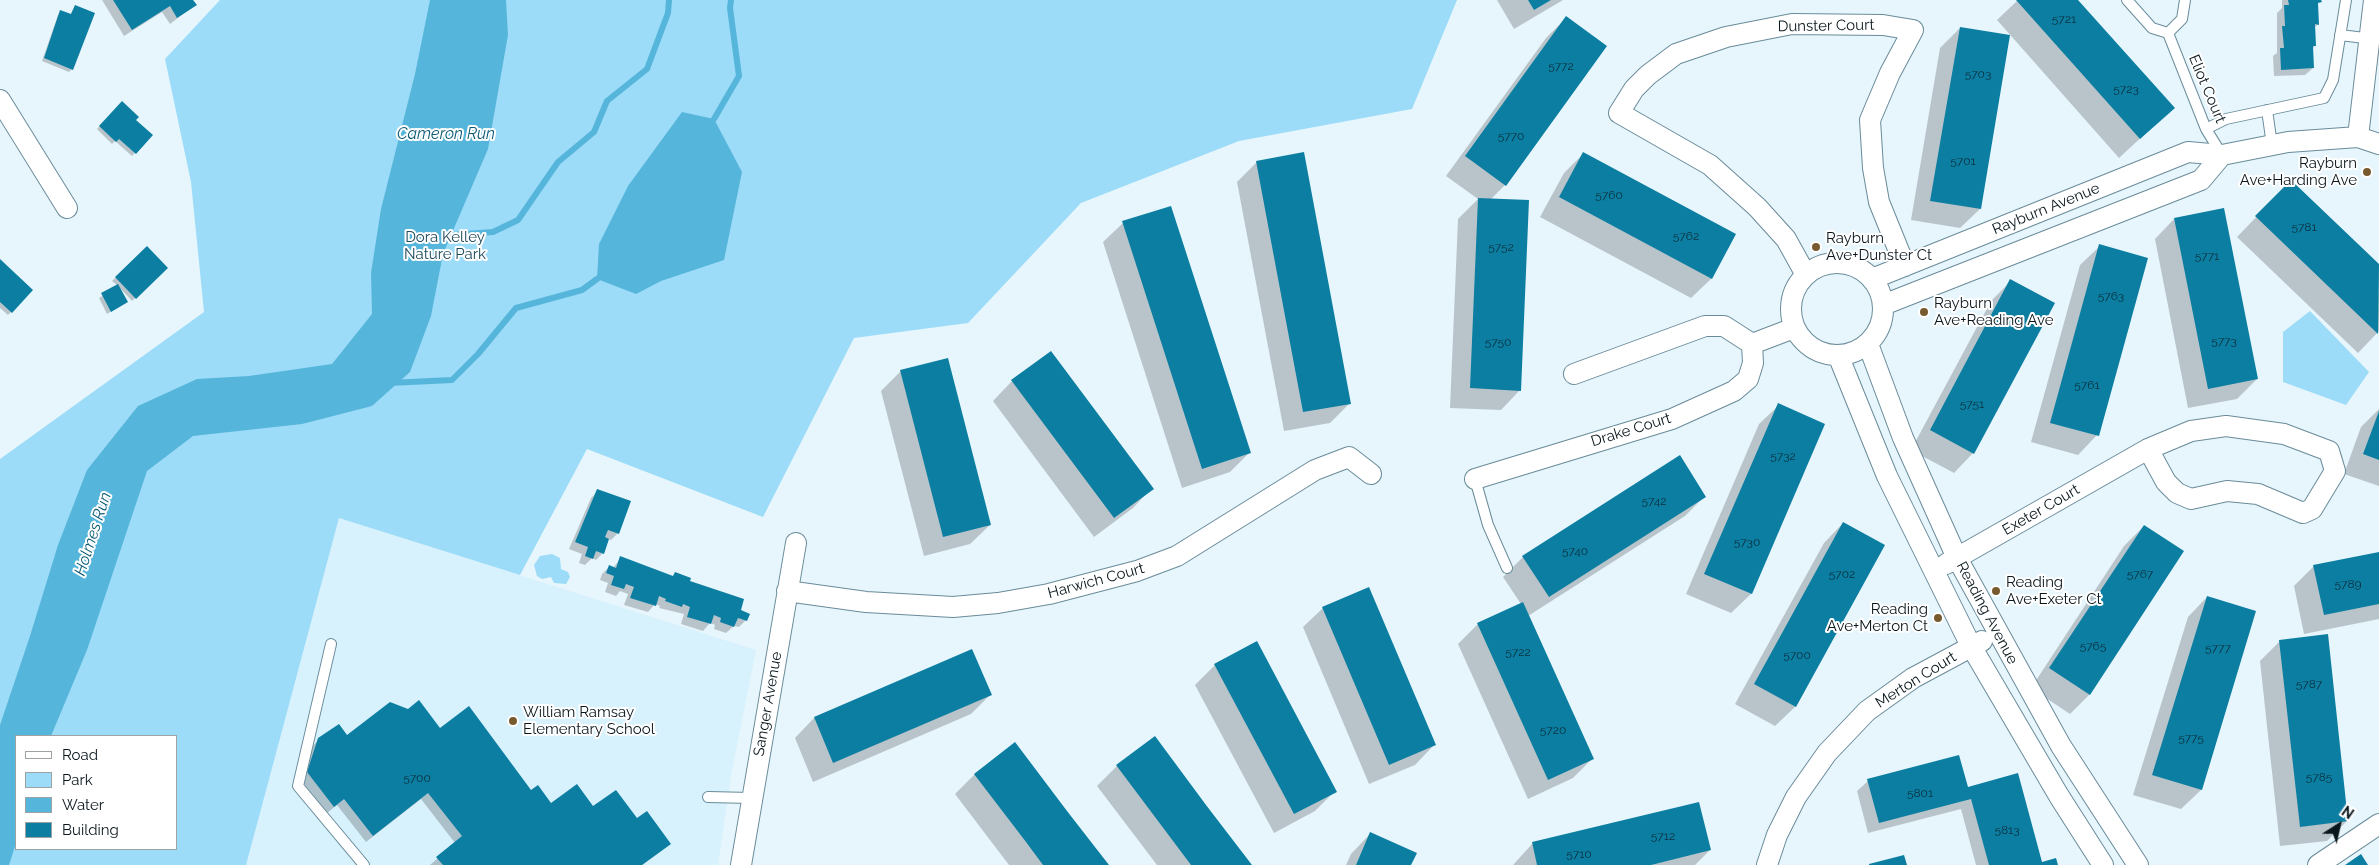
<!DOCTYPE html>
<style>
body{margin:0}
#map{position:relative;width:2379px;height:865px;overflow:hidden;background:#e7f6fc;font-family:Raleway,sans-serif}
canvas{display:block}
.legend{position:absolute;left:15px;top:735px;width:162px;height:115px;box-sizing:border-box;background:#fff;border:1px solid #9da2a4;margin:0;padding:6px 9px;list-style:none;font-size:15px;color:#09161c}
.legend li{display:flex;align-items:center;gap:10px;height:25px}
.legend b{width:25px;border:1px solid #9da2a4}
.north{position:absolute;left:2314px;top:800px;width:50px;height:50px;-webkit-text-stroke:4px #fff;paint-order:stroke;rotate:35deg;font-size:14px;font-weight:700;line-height:20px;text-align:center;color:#09161c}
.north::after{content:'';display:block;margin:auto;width:18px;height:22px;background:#09161c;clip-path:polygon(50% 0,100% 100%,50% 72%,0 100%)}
</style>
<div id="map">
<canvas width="2379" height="865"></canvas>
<ul class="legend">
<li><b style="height:6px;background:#fff"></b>Road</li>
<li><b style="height:14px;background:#9cdcf8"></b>Park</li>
<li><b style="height:14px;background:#56b5da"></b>Water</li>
<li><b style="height:14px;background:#0c7ea2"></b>Building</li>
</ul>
<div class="north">N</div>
</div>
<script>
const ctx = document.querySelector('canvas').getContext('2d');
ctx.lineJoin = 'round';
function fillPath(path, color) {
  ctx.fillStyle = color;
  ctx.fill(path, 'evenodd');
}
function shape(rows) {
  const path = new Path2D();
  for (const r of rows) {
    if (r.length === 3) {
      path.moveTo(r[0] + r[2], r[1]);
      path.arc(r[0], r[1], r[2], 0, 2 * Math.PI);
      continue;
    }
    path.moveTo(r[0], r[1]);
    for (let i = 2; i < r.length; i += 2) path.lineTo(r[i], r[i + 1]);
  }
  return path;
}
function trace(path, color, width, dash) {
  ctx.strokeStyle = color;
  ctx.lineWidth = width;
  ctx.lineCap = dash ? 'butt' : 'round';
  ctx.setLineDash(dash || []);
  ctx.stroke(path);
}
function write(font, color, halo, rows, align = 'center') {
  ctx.font = font + ' Raleway,sans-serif';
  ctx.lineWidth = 4;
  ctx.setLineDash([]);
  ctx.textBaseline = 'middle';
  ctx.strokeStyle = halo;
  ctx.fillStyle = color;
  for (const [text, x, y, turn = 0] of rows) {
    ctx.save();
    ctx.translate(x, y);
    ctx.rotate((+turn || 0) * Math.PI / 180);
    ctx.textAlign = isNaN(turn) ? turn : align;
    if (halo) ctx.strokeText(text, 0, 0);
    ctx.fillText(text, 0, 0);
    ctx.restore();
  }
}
fillPath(shape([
 [339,518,756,650,732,770,718,865,243,865,298,672]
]), '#d7f1fd');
fillPath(shape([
 [220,0,1457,0,1412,109,1239,141,1081,203,968,323,854,338,763,517,587,449,520,575,339,518,246,865,0,865,0,459,204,312,191,182,165,59],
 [16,736,176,736,176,849,16,849],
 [2310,311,2369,372,2346,405,2283,382,2283,332],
 [552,554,560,558,561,569,568,572,570,577,566,584,554,583,551,577,542,579,537,576,534,565,540,556]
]), '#9cdcf8');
fillPath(shape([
 [430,0,506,0,508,35,488,149,443,254,431,316,410,372,372,406,302,424,193,436,147,471,87,650,51,736,16,736,16,843,9,865,0,865,0,725,30,636,58,545,87,470,138,406,197,379,249,376,332,364,372,314,371,273,381,209,415,74],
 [682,112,714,119,742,172,724,260,661,281,636,294,597,279,599,244,628,186]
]), '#56b5da');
fillPath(shape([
 [102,0,192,0,195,5,170,24,162,12,124,36],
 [1497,0,1563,0,1514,29],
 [2018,0,2077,0,2173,108,2119,158,1997,20],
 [2282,0,2320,0,2316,6,2318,24,2314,28,2315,46,2312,49,2313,68,2305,75,2274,76,2273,56,2277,53,2277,13,2282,8],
 [75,7,72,69,69,72,42,61,58,15,61,12,70,15],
 [1566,18,1505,185,1490,200,1520,390,1501,410,1450,408,1458,219,1478,199,1446,176,1546,38],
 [1960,28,1980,209,1960,228,1911,220,1940,48],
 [122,103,135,120,151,135,132,156,115,141,112,144,97,129],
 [1584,153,1735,235,1711,279,1691,298,1540,217,1564,173],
 [1257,162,1350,403,1330,423,1284,431,1237,182],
 [2291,181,2379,266,2379,331,2358,353,2237,237],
 [2174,219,2257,379,2237,399,2188,408,2155,239],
 [1123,223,1249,453,1230,472,1182,488,1103,242],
 [2100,246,2097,435,2078,455,2031,442,2080,265],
 [147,248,166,268,132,301,120,288,126,302,107,314,99,298,118,286,112,281],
 [0,262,32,290,8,315,0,308],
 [2011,281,1973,453,1954,473,1911,450,1991,301],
 [901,371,990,525,970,544,924,556,881,391],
 [1012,381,1152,488,1133,508,1094,537,993,401],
 [1779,405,1824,424,1751,594,1731,613,1686,594,1759,424],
 [2379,409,2379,486,2344,474,2361,427],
 [598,491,618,533,611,540,608,539,603,553,596,560,592,558,585,565,579,563,582,554,569,549,591,498],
 [1705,496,1685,516,1528,616,1592,759,1573,778,1528,799,1458,644,1478,624,1521,604,1503,577,1523,557],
 [1843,523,1884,545,1795,707,1775,726,1735,704,1824,543],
 [2144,526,2090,694,2070,714,2031,688,2124,546],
 [2379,553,2379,619,2304,634,2294,586,2314,566],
 [621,558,672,577,675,574,739,611,746,620,739,627,734,626,726,633,714,629,715,625,710,623,703,631,681,624,684,614,659,608,660,606,655,604,648,612,624,605,628,594,620,591,616,596,605,592,608,583,600,580,602,574,609,567,613,568],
 [2207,597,2255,612,2201,790,2181,809,2133,795,2188,617],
 [1323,608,1434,745,1415,765,1369,784,1303,627],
 [2280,641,2347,821,2327,841,2280,846,2260,661],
 [971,651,990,695,971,714,813,782,795,738,814,718],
 [1215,665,1335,791,1315,811,1274,833,1195,685],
 [439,729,551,805,593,808,662,850,642,865,430,865,455,843,421,799,366,842,337,805,327,813,301,780,312,747,319,739],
 [1154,738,1250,865,1157,865,1097,786,1117,766],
 [1015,744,1107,865,1009,865,955,794,974,775],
 [1868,781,1967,789,2041,864,2056,865,1976,865,1961,809,1868,833,1857,791],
 [1698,804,1710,850,1695,865,1513,865,1532,844],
 [1370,834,1410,865,1346,865,1351,854]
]), '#0003');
trace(shape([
 [714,119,739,76,730,8,731,0],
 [446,239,451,235,493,232,518,220,558,162,594,132,607,101,647,69,668,13,669,0],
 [389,383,452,380,478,354,516,308,582,290,597,279]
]), '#56b5da', 6);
fillPath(shape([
 [113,0,193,0,197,5,177,18,170,6,132,30],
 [1528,0,1551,0,1534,10],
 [2016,0,2078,0,2175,108,2140,139],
 [2288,0,2321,0,2322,2,2318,3,2319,25,2315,24,2316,46,2313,46,2314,68,2281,70,2280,48,2284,48,2282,26,2285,26,2284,5,2289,5],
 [75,5,95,13,73,70,44,58,60,10,71,14],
 [1566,16,1607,46,1506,186,1465,156],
 [1960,27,2010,35,1981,209,1930,201],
 [122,101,139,117,136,120,153,135,136,154,119,139,116,142,99,126],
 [1304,152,1351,404,1303,412,1256,161],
 [1583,152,1736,234,1712,279,1559,197],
 [2291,180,2379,264,2378,334,2255,216],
 [1478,198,1529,200,1521,391,1470,388],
 [1171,206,1251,453,1202,469,1122,221],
 [2224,208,2258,379,2208,389,2174,218],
 [2099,244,2148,258,2099,436,2050,423],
 [147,246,168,268,136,299,115,277],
 [0,259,33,290,12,313,0,302],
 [2010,279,2055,303,1974,454,1930,430],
 [118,284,128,302,111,312,101,293],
 [1051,351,1154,489,1114,518,1011,380],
 [948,358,991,525,943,537,900,370],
 [1778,403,1825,424,1752,594,1704,574],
 [2379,411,2379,460,2363,454],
 [1680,455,1706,497,1549,597,1522,556],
 [597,489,631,501,619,534,608,530,605,537,609,539,604,554,596,551,593,559,585,556,588,547,575,542],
 [1843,522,1885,545,1796,707,1754,684],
 [2144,525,2184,551,2090,695,2049,668],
 [2379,552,2379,604,2324,615,2313,565],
 [620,556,673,576,675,572,691,578,690,581,744,599,741,610,750,614,747,621,738,618,734,627,720,622,721,618,714,615,711,624,687,617,690,607,683,604,682,607,665,601,666,599,659,596,656,606,630,598,634,587,626,584,624,589,611,585,614,576,606,573,609,565,616,568],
 [1369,587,1436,745,1389,765,1322,607],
 [2207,596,2256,611,2202,790,2152,775],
 [1523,602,1594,759,1548,780,1477,623],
 [2328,634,2348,821,2300,827,2279,640],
 [1257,641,1337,792,1294,814,1214,664],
 [972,649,992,695,833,763,814,717],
 [419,700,440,728,469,706,531,790,538,785,551,803,577,784,593,806,616,790,637,818,647,811,671,844,642,865,443,865,436,857,462,836,428,793,373,836,344,799,334,807,307,772,318,738,339,724,347,735,390,702,408,709],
 [1155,736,1206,805,1252,865,1191,865,1116,765],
 [1015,742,1067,811,1109,865,1043,865,1026,842,974,774],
 [1959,755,1968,787,2018,773,2042,862,2056,858,2058,865,1989,865,1971,799,1879,823,1867,779],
 [1699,802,1711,850,1651,865,1537,865,1532,842],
 [1370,832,1417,853,1411,865,1356,865],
 [2361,854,2368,865,2345,865],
 [1904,855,1907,865,1869,865,1869,864]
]), '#0c7ea2');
const lane = shape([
 [2127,0,2152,28,2168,33],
 [2168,33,2206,129,2222,155],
 [2168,33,2182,19,2185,0],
 [2340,35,2373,39],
 [2267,110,2272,145],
 [2206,129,2226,119,2324,98,2333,80,2346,0],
 [1475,479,1488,525,1507,568],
 [331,644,298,786,364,865],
 [708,797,751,798]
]);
const street = shape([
 [0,100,67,208],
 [2358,137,2374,0],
 [1837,309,46],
 [1806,275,1786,239,1757,207,1710,165,1619,113,1634,89,1648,75,1676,54,1726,37,1792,24,1883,25,1913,30,1890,73,1870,120,1873,168,1879,202,1905,266],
 [1872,279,2188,152,2222,155,2288,142,2358,137,2379,144],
 [1883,305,2201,180,2222,155],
 [1868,344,1903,438,1957,558,2061,746,2138,865],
 [1838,355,1887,476,1971,646,2059,796,2103,865],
 [1574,374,1705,326,1724,326,1752,344,1794,328],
 [2226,426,2284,434,2329,451,2335,471,2312,509,2303,513,2258,494,2227,491,2191,499,2177,493,2166,482,2148,449,2191,431,2226,426],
 [1475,479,1672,419,1734,391,1748,379,1753,363,1752,344],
 [1946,564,2148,449],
 [787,591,866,602,953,607,998,603,1049,594,1137,571,1177,556,1315,470,1349,457,1371,474],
 [741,865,796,543],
 [1767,865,1777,835,1796,797,1827,753,1867,711,1913,678,1982,641],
 [2318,865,2379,824]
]);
trace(lane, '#698b9a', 12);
trace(street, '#698b9a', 22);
trace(lane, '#fff', 10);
trace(street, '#fff', 20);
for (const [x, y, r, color] of [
 [2367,172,5,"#775a2e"],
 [1816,247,5,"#775a2e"],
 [1924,312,5,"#775a2e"],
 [1996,591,5,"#775a2e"],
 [1938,618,5,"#775a2e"],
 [513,721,5,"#775a2e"]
]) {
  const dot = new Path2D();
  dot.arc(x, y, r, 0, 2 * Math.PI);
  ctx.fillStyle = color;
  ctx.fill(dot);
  trace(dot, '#fff', 2);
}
write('12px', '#0a303e', null, [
 ["5721",2064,19],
 ["5772",1561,66],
 ["5703",1978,74],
 ["5723",2126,89],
 ["5770",1511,136],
 ["5701",1963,161],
 ["5760",1609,195],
 ["5781",2304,227],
 ["5762",1686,236],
 ["5752",1501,247],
 ["5771",2207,256],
 ["5763",2111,296],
 ["5773",2224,341],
 ["5750",1498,342],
 ["5761",2087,385],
 ["5751",1972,404],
 ["5732",1783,456],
 ["5742",1654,501],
 ["5730",1747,542],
 ["5740",1575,551],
 ["5702",1842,574],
 ["5767",2140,574],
 ["5789",2348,584],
 ["5765",2093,646],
 ["5777",2218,648],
 ["5722",1518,652],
 ["5700",1797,655],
 ["5787",2309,684],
 ["5720",1553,730],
 ["5775",2191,738],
 ["5785",2319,777],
 ["5700",417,778],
 ["5801",1920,793],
 ["5813",2007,830],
 ["5712",1663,836],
 ["5710",1579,854]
]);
write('15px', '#09161c', '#fff', [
 ["Dunster Court",1826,26,-1],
 ["Eliot Court",2207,89,67],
 ["Rayburn Avenue",2046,209,-22],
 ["Drake Court",1631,430,-17],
 ["Exeter Court",2041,510,-30],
 ["Harwich Court",1096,581,-15],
 ["Reading Avenue",1987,613,62],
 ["Merton Court",1916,680,-32],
 ["Sanger Avenue",768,704,-80]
]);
write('15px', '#09161c', '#fff', [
 ["Rayburn",2357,163,"right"],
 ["Ave+Harding Ave",2357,180,"right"],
 ["Rayburn",1826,238],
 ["Ave+Dunster Ct",1826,255],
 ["Rayburn",1934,303],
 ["Ave+Reading Ave",1934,320],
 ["Reading",2006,582],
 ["Ave+Exeter Ct",2006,599],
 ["Reading",1928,609,"right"],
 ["Ave+Merton Ct",1928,626,"right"],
 ["William Ramsay",523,712],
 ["Elementary School",523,729]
], 'left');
write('15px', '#224b5c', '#fff', [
 ["Dora Kelley",445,237],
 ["Nature Park",445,254]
]);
write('italic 16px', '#0a5a74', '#fff', [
 ["Cameron Run",446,134],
 ["Holmes Run",93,534,-72]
]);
</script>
